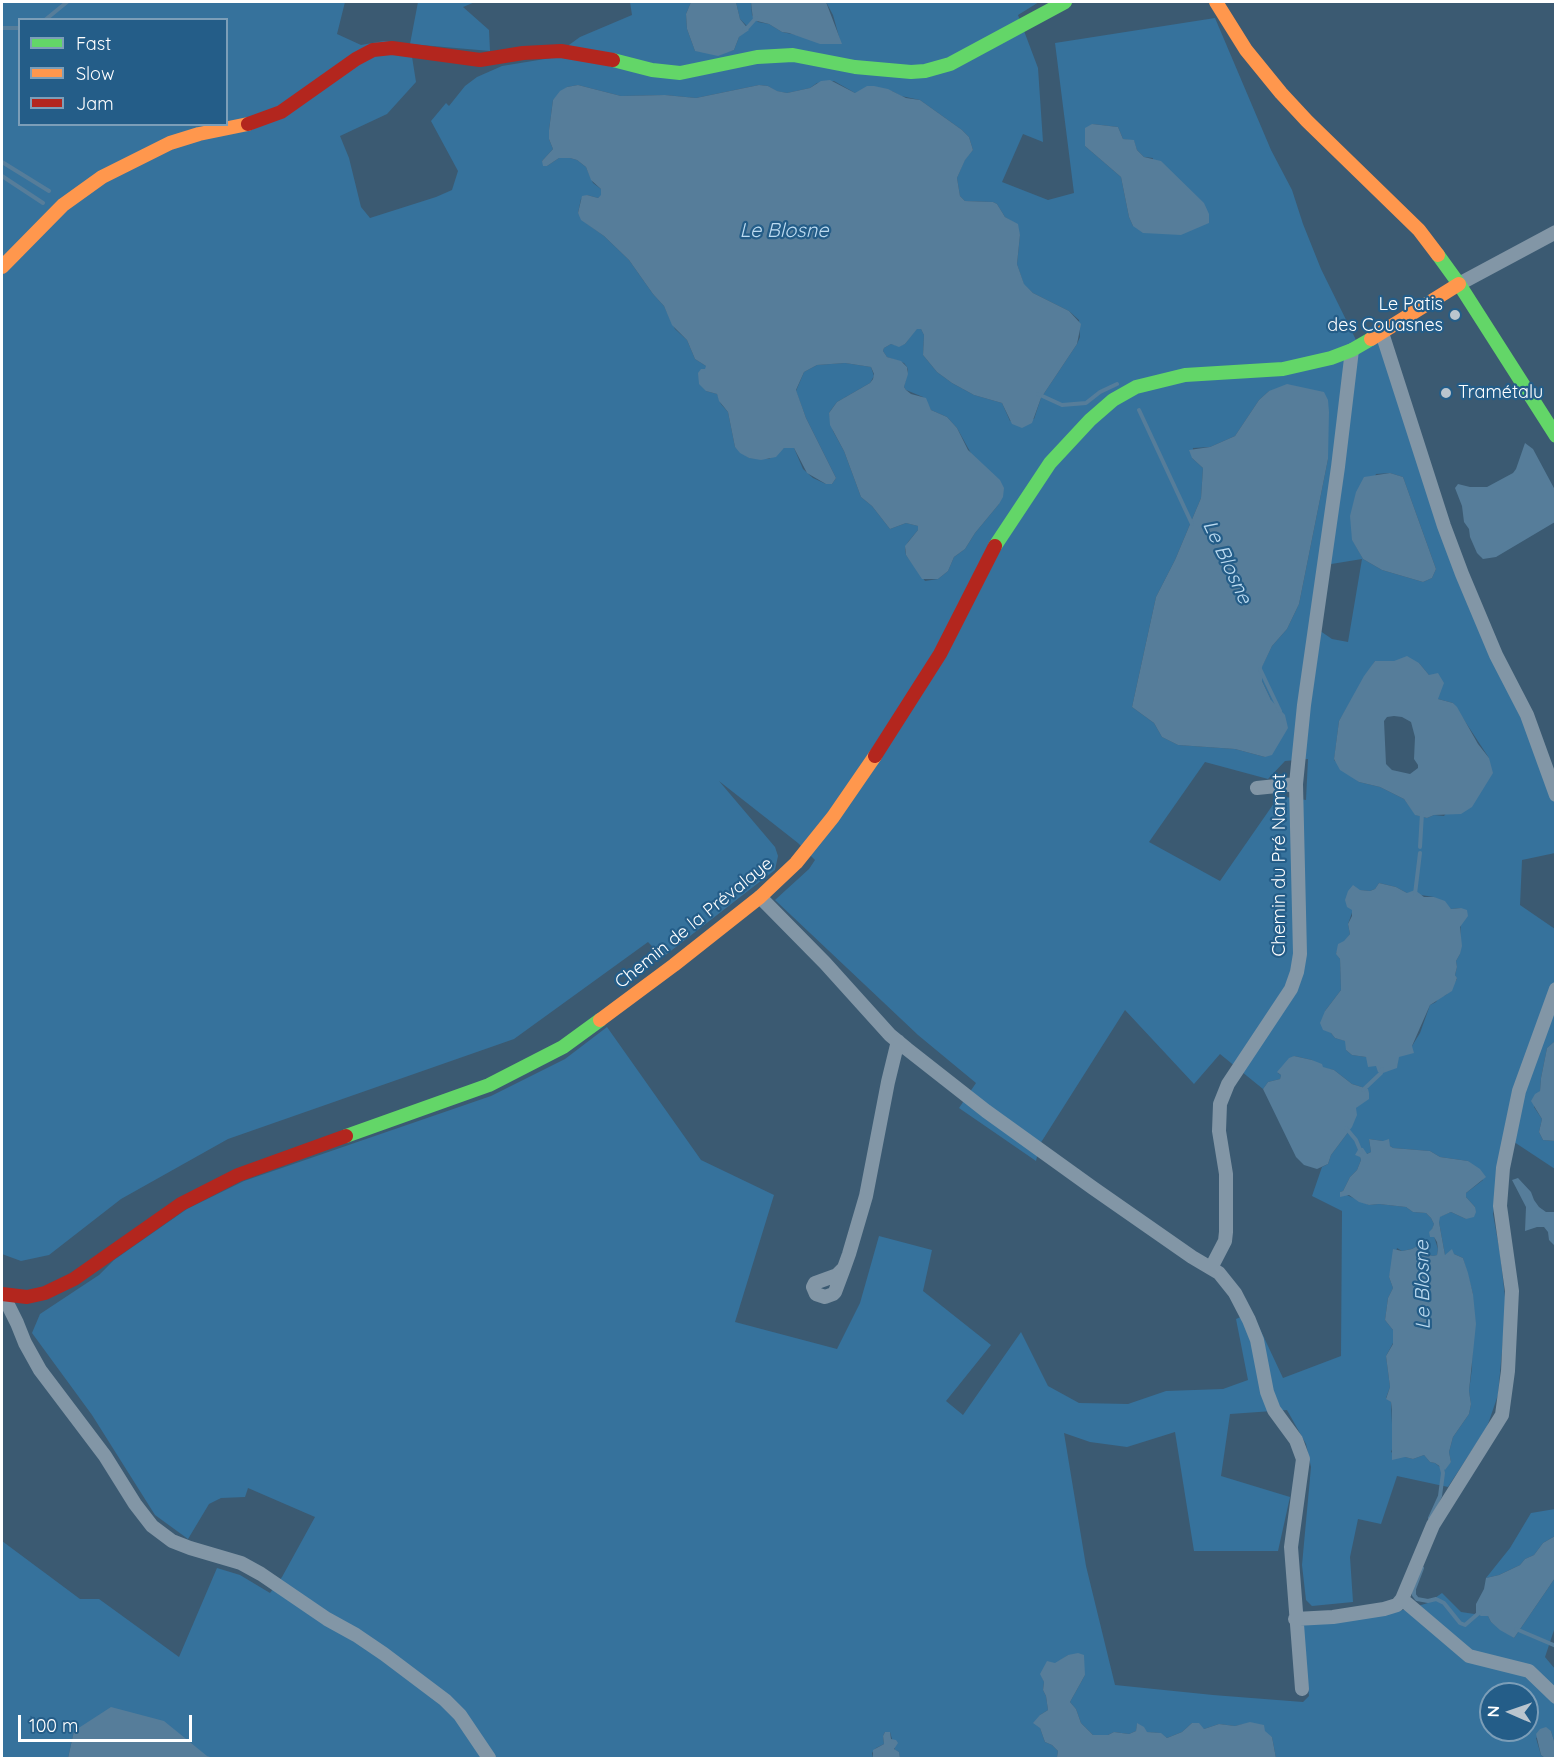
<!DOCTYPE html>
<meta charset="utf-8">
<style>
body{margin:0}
#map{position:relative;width:1557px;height:1760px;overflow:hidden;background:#3b5a72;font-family:Quicksand,sans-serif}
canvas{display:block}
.frame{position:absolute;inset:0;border:3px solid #fff;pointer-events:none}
.legend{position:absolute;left:18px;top:18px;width:210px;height:108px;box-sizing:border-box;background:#245d88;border:2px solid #7c9eb8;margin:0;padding:8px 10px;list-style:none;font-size:18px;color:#fff}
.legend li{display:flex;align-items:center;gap:12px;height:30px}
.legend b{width:30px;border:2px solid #7c9eb8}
.north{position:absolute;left:1479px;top:1682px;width:60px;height:60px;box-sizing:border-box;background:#245d88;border:2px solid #7c9eb8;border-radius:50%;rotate:272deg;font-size:16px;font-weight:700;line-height:24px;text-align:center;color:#fff}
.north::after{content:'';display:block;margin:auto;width:21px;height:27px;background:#bac5ce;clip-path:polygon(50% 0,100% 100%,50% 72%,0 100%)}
.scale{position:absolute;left:18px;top:1715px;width:174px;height:27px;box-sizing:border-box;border:3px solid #fff;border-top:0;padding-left:8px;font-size:18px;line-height:21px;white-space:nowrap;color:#fff;-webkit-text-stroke:4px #245d88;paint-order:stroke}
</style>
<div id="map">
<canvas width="1557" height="1760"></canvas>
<div class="frame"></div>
<ul class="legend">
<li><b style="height:8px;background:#63d668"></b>Fast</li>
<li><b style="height:8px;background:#ff974d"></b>Slow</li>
<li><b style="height:8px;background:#b3261e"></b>Jam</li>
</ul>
<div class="north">N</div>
<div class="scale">100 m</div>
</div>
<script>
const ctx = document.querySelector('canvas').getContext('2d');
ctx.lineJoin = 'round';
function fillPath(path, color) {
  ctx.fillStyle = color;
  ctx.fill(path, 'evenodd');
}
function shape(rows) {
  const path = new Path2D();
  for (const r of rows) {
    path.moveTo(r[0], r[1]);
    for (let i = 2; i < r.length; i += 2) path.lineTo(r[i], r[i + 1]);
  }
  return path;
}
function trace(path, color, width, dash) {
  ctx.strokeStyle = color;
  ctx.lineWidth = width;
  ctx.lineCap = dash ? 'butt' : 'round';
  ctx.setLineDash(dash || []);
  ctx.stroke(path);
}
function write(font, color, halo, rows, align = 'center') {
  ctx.font = font + ' Quicksand,sans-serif';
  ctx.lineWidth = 4.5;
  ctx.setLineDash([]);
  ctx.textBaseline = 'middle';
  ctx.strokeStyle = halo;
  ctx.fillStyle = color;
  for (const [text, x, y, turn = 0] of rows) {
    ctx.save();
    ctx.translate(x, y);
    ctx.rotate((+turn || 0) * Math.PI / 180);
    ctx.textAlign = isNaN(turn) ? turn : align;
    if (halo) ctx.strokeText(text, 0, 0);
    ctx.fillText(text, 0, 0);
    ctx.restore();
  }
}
fillPath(shape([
 [2,2,345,2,337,34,361,45,384,41,410,44,418,2,475,2,463,7,489,30,490,51,410,44,416,82,387,114,340,136,349,158,361,207,370,218,436,197,452,190,458,171,431,121,446,103,449,106,465,86,477,77,502,66,551,58,580,37,632,15,630,2,691,2,686,14,687,29,695,51,727,52,734,50,739,37,748,27,740,19,736,2,751,2,752,15,758,22,769,24,782,32,841,44,833,15,826,2,1039,2,1018,15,1038,68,1043,142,1023,134,1002,182,1048,200,1074,193,1055,43,1215,18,1271,150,1292,190,1303,224,1321,269,1356,340,1382,338,1449,534,1555,780,1555,853,1522,860,1520,905,1555,929,1555,1041,1547,1048,1541,1078,1540,1091,1534,1107,1542,1119,1539,1132,1543,1140,1555,1141,1555,1169,1505,1136,1493,1214,1500,1253,1506,1306,1498,1395,1487,1427,1448,1487,1397,1476,1381,1524,1358,1519,1350,1557,1353,1602,1312,1606,1306,1600,1302,1565,1311,1467,1306,1444,1287,1410,1230,1414,1221,1476,1290,1497,1278,1551,1194,1551,1175,1432,1127,1447,1090,1442,1064,1433,1086,1566,1115,1685,1213,1695,1303,1702,1309,1696,1301,1625,1403,1610,1428,1603,1442,1593,1461,1612,1488,1616,1491,1622,1514,1638,1555,1578,1555,1627,1545,1657,1555,1669,1555,1744,1551,1731,1536,1738,1541,1755,1545,1758,1276,1758,1272,1737,1244,1724,1235,1726,1219,1724,1204,1729,1192,1723,1182,1732,1167,1738,1160,1733,1146,1732,1137,1724,1136,1731,1129,1734,1114,1732,1108,1735,1093,1735,1081,1723,1076,1709,1070,1702,1085,1675,1068,1655,1041,1674,1044,1682,1043,1690,1046,1696,1048,1710,1040,1715,1040,1728,1045,1742,1052,1745,1058,1751,1057,1757,1064,1758,900,1758,899,1752,895,1750,890,1732,885,1732,883,1736,884,1744,876,1748,872,1753,873,1758,213,1758,74,1731,68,1758,2,1758,2,1541,80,1599,99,1599,179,1657,217,1568,240,1575,270,1593,282,1577,315,1517,248,1488,245,1497,221,1498,209,1504,188,1539,155,1515,92,1415,32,1333,40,1314,99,1275,114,1260,187,1209,244,1181,491,1096,565,1059,607,1027,701,1160,774,1195,735,1322,837,1349,860,1303,879,1236,932,1250,923,1291,991,1345,946,1401,963,1415,1021,1332,1048,1386,1079,1403,1128,1404,1166,1391,1223,1389,1248,1380,1236,1319,1252,1312,1283,1378,1341,1356,1342,1211,1312,1196,1322,1167,1328,1164,1331,1155,1349,1131,1356,1108,1368,1089,1352,1084,1334,1070,1323,1068,1312,1060,1294,1056,1278,1073,1281,1075,1280,1079,1268,1082,1263,1089,1220,1054,1194,1084,1125,1010,1040,1144,1036,1161,959,1108,976,1083,918,1035,775,900,809,869,815,860,798,843,719,781,775,847,778,856,775,870,663,957,648,942,514,1039,228,1139,121,1199,49,1255,21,1261,2,1254],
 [20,20,226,20,226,124,20,124],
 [834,81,855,93,892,91,901,96,920,100,962,130,969,137,973,150,965,159,957,178,960,196,965,201,993,202,997,204,1005,217,1013,222,1020,235,1017,264,1024,285,1033,293,1069,311,1079,320,1080,337,1077,344,1041,398,1034,419,1010,421,1002,403,974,395,952,383,937,372,923,355,924,335,921,329,917,328,905,344,899,346,891,344,884,348,883,351,887,357,904,363,907,367,908,370,904,387,906,390,923,397,931,410,947,417,957,428,999,504,975,533,965,549,954,557,948,571,938,579,925,581,906,555,905,549,908,542,918,530,918,526,906,523,890,529,872,506,861,497,844,451,833,431,829,413,831,410,837,402,870,383,874,376,871,367,845,363,817,365,804,372,796,391,806,418,836,478,832,484,826,484,813,478,803,469,794,448,784,448,769,459,749,458,735,447,728,412,721,404,717,394,706,391,706,366,695,359,687,340,675,329,664,306,653,294,629,260,604,236,586,223,578,213,581,199,587,195,598,198,602,195,601,189,593,183,586,167,577,160,570,158,559,158,547,166,542,161,553,149,549,139,549,130,553,100,567,87,578,85,621,96,665,95,696,98,759,85,768,86,776,91,787,93,810,88,817,83],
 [1092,124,1118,127,1123,139,1134,141,1137,150,1144,157,1153,158,1133,226,1129,217,1121,177,1085,146],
 [1269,391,1328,459,1299,604,1287,629,1272,646,1262,666,1262,681,1271,700,1265,757,1235,749,1178,745,1162,737,1154,723,1132,707,1156,597,1175,560,1201,498,1203,468,1192,458,1193,448,1210,447,1235,436,1259,400],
 [1390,473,1403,477,1436,569,1432,578,1423,582,1382,570,1363,559,1352,539,1352,529,1376,474],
 [1362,559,1348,642,1332,639,1310,624,1319,566],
 [1375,661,1419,663,1429,675,1438,699,1453,703,1489,758,1444,816,1434,815,1427,818,1416,815,1404,799,1380,787,1359,782,1334,760,1339,721],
 [1308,759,1306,800,1279,796,1220,881,1149,842,1205,762,1268,779,1285,761],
 [1379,883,1396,887,1407,893,1434,897,1451,909,1461,908,1460,954,1456,961,1457,967,1455,975,1457,979,1446,995,1439,997,1436,1002,1430,1005,1420,1033,1412,1046,1398,1057,1397,1067,1376,1066,1366,1057,1352,1055,1346,1050,1346,1041,1335,1038,1331,1033,1325,1011,1341,990,1340,959,1336,953,1350,934,1348,924,1360,890,1370,891,1375,889],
 [1369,1139,1383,1141,1393,1148,1430,1151,1440,1157,1468,1161,1483,1180,1466,1193,1466,1197,1475,1207,1466,1219,1451,1212,1439,1217,1439,1222,1445,1255,1454,1254,1463,1258,1473,1294,1472,1368,1469,1391,1471,1404,1469,1414,1453,1437,1449,1452,1451,1462,1441,1468,1435,1463,1430,1462,1424,1455,1413,1459,1405,1457,1399,1457,1391,1452,1393,1447,1391,1402,1386,1398,1390,1387,1386,1356,1393,1343,1393,1330,1385,1320,1388,1298,1393,1288,1389,1277,1397,1248,1402,1251,1412,1249,1419,1245,1425,1254,1433,1256,1437,1255,1438,1249,1432,1230,1434,1224,1431,1218,1426,1213,1413,1212,1406,1207,1379,1204,1369,1205,1340,1192,1343,1191,1350,1177,1357,1170,1361,1160,1360,1157,1371,1152],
 [1491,1694,1527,1694,1527,1730,1491,1730],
 [1555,1509,1555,1536,1543,1543,1534,1555,1525,1559,1520,1565,1499,1575,1486,1578,1510,1548,1531,1513]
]), '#36729c');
fillPath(shape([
 [691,2,736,2,740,19,749,30,739,37,734,50,718,56,695,51,687,29,686,14],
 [751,2,826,2,842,44,820,44,789,33,782,32,769,24,753,20],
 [830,80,855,93,867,86,874,86,888,89,906,98,920,100,962,130,969,137,973,150,965,160,957,178,960,196,965,201,993,202,997,204,1005,217,1018,224,1020,235,1017,264,1024,284,1033,293,1069,311,1081,324,1077,344,1041,398,1032,423,1022,428,1012,424,1002,403,974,395,952,383,937,372,923,355,924,335,921,329,917,329,905,344,899,347,891,344,884,348,883,351,887,357,901,361,907,367,908,374,904,387,906,390,911,394,926,398,931,410,947,417,957,428,968,450,1000,480,1004,488,1003,497,999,504,975,533,965,549,954,557,948,571,938,579,922,579,906,555,905,546,918,530,918,526,906,523,890,529,872,506,861,497,844,451,830,425,829,413,837,402,870,383,873,379,874,374,871,367,845,363,817,365,804,372,796,390,806,418,836,478,832,484,826,484,807,473,794,448,784,448,776,457,761,460,749,458,740,453,735,447,728,412,724,407,719,401,717,394,706,391,699,384,698,373,701,369,705,369,706,366,695,359,687,340,672,325,664,306,653,294,629,260,604,236,581,220,578,213,582,196,587,195,598,198,601,195,601,189,591,180,586,167,577,160,570,158,559,158,547,166,543,166,542,161,553,149,549,139,549,130,553,100,560,91,567,87,578,85,621,96,665,95,696,98,759,85,768,86,777,91,787,93,810,88,821,81],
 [1092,124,1118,127,1123,139,1134,140,1137,150,1144,157,1161,161,1204,203,1209,214,1209,223,1181,235,1143,233,1133,226,1129,217,1121,177,1085,146,1085,128],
 [1287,384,1324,392,1328,400,1329,412,1328,459,1299,604,1287,629,1272,646,1262,667,1262,681,1271,700,1285,715,1288,728,1272,755,1265,757,1235,749,1178,745,1162,737,1154,723,1132,707,1156,597,1175,560,1201,498,1203,468,1192,458,1189,450,1210,447,1235,436,1259,400,1269,391],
 [1525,443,1533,449,1555,490,1555,522,1496,557,1483,559,1477,553,1470,537,1469,529,1464,522,1462,506,1455,488,1458,484,1470,487,1487,487,1513,473,1516,469],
 [1390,473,1403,477,1436,569,1432,578,1423,582,1382,570,1363,559,1352,540,1350,516,1356,492,1364,477],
 [1407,656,1419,663,1429,675,1438,673,1444,683,1438,699,1453,703,1457,707,1478,744,1489,758,1493,773,1472,807,1461,814,1434,815,1427,818,1415,815,1404,799,1380,787,1359,782,1340,770,1334,759,1339,721,1364,676,1375,661,1394,661],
 [1394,716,1402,717,1411,722,1415,737,1414,759,1418,765,1418,768,1410,774,1392,770,1386,764,1384,721,1387,717],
 [1379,883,1396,887,1407,893,1415,890,1424,897,1434,897,1445,901,1451,909,1461,908,1467,910,1468,916,1460,927,1462,946,1460,954,1456,961,1457,967,1455,975,1457,978,1452,991,1430,1005,1412,1046,1414,1053,1399,1057,1397,1068,1383,1073,1378,1072,1376,1066,1368,1067,1366,1057,1352,1055,1346,1050,1345,1041,1335,1038,1331,1033,1323,1030,1320,1023,1325,1011,1341,990,1340,959,1336,954,1338,944,1344,941,1350,934,1348,924,1352,916,1352,910,1347,907,1345,900,1348,891,1353,885,1360,890,1370,891,1375,889],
 [1555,1041,1555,1141,1543,1140,1539,1132,1542,1119,1531,1101,1535,1094,1540,1091,1541,1078,1547,1048],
 [1294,1056,1312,1060,1322,1064,1323,1067,1334,1070,1352,1084,1368,1089,1369,1093,1369,1099,1356,1108,1357,1115,1352,1127,1331,1155,1328,1164,1317,1169,1304,1165,1296,1157,1263,1089,1268,1082,1280,1079,1281,1075,1277,1072,1289,1058],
 [1369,1139,1383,1141,1389,1139,1390,1146,1393,1148,1430,1151,1440,1157,1468,1161,1480,1169,1486,1177,1466,1193,1466,1197,1475,1207,1476,1212,1474,1217,1466,1219,1451,1212,1440,1217,1439,1222,1445,1255,1452,1249,1454,1254,1463,1258,1468,1273,1473,1294,1476,1324,1469,1391,1471,1404,1469,1414,1453,1437,1449,1452,1451,1462,1445,1470,1435,1463,1430,1462,1424,1455,1413,1459,1405,1457,1392,1460,1392,1410,1391,1402,1386,1399,1390,1387,1386,1356,1393,1344,1393,1330,1385,1320,1388,1298,1393,1288,1389,1277,1393,1249,1402,1251,1412,1249,1419,1245,1425,1254,1433,1256,1437,1255,1438,1249,1437,1242,1434,1237,1430,1237,1429,1232,1432,1229,1434,1224,1431,1218,1426,1213,1413,1212,1406,1207,1379,1204,1369,1205,1359,1202,1349,1195,1340,1197,1340,1192,1343,1191,1350,1177,1357,1170,1361,1160,1360,1157,1355,1155,1359,1148,1363,1148,1367,1154,1371,1152],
 [1518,1178,1531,1192,1534,1200,1539,1207,1546,1212,1555,1212,1555,1246,1549,1240,1548,1232,1544,1227,1537,1227,1525,1231,1526,1207,1512,1180],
 [1555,1536,1555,1578,1514,1638,1500,1630,1491,1622,1488,1616,1481,1616,1476,1613,1476,1604,1484,1589,1486,1578,1499,1575,1520,1565,1525,1559,1534,1555,1543,1543],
 [1078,1653,1084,1655,1085,1675,1070,1702,1076,1709,1081,1723,1093,1735,1108,1735,1114,1732,1129,1734,1136,1731,1137,1723,1144,1727,1147,1732,1161,1733,1167,1738,1182,1732,1192,1723,1199,1723,1204,1729,1219,1724,1235,1726,1250,1722,1264,1725,1265,1731,1272,1737,1276,1758,1064,1758,1057,1757,1058,1751,1052,1745,1045,1742,1040,1728,1033,1723,1040,1715,1048,1710,1046,1696,1043,1690,1044,1682,1040,1674,1047,1661,1055,1663,1068,1655],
 [111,1707,164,1721,207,1756,213,1758,68,1758,74,1731],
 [1546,1727,1551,1731,1555,1744,1555,1758,1545,1758,1541,1755,1536,1734,1540,1729],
 [885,1732,890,1732,891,1739,896,1740,898,1743,894,1749,899,1752,900,1758,873,1758,873,1750,884,1744,883,1736]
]), '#567d9a');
trace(shape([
 [45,20,67,2],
 [2,28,20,28],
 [744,29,748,27,756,18],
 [2,162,49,191],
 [2,176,43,203],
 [1038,394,1062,405,1086,403,1100,392,1117,384],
 [1139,410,1192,524],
 [1260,669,1280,711],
 [1420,847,1422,813],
 [1415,894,1420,853],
 [1363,1090,1381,1073,1382,1069],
 [1346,1128,1356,1140,1361,1152],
 [1430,1518,1440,1496,1443,1473,1441,1465],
 [1422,1568,1414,1589,1414,1595,1417,1599,1428,1601,1436,1599,1444,1603,1460,1623,1465,1625,1480,1612],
 [1516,1629,1556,1646]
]), '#567d9a', 4);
trace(shape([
 [1459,284,1556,232],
 [1382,333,1444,526,1462,574,1496,655,1527,715,1556,795],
 [1257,788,1296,784],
 [760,897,825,963,890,1035,907,1049,986,1111,1093,1188,1192,1257,1219,1273,1235,1293,1249,1320,1257,1340,1267,1392,1274,1410,1296,1440,1303,1459,1291,1547,1302,1689],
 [844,1268,837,1275,815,1283,813,1287,816,1294,825,1297,833,1294,835,1292,844,1268,849,1254,866,1196,888,1082,898,1041],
 [1211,1268,1225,1241,1226,1232,1226,1174,1219,1131,1220,1104,1228,1084,1291,989,1297,972,1300,954,1296,784,1304,705,1338,467,1352,350],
 [3,1295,17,1323,25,1343,40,1370,105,1456,135,1504,152,1526,172,1541,190,1548,241,1563,261,1574,327,1619,356,1635,384,1654,445,1700,460,1715,489,1758],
 [1402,1599,1469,1656,1529,1671,1556,1697],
 [1295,1619,1333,1617,1384,1609,1397,1605,1402,1599,1433,1525,1502,1415,1508,1371,1512,1291,1500,1206,1503,1168,1519,1091,1556,989]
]), '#8296a6', 14);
trace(shape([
 [613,60,652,70,680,73,757,57,793,55,855,67,911,72,925,71,950,64,1065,2],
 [1438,255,1459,284,1556,436],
 [995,546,1050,463,1090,420,1113,400,1136,387,1185,375,1283,369,1331,358,1352,350,1371,339],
 [346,1136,489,1085,563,1047,600,1020]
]), '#63d668', 14);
trace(shape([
 [1216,2,1246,50,1281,93,1307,121,1419,230,1438,255],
 [2,267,63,205,102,177,170,143,199,134,248,124],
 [1371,339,1459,284],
 [600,1020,674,965,760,897,796,863,833,817,875,756]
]), '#ff974d', 14);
trace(shape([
 [248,124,281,112,356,59,373,50,392,48,480,60,523,53,561,51,613,60],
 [875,756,940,654,995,546],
 [2,1294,27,1297,45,1293,74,1279,181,1204,238,1175,346,1136]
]), '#b3261e', 14);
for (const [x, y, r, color] of [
 [1455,315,6,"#bac5ce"],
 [1446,393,6,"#bac5ce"]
]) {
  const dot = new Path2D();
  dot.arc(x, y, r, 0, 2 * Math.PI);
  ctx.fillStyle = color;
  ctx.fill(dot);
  trace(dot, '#245d88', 2);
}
write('18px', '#fff', '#245d88', [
 ["Le Patis",1443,305],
 ["des Couasnes",1443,326],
 ["Tramétalu",1458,393,"left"]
], 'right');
write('18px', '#fff', '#245d88', [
 ["Chemin du Pré Namet",1280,865,-90],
 ["Chemin de la Prévalaye",694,923,-39]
]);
write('italic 20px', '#bcdbf1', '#245d88', [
 ["Le Blosne",784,231],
 ["Le Blosne",1227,562,65],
 ["Le Blosne",1423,1285,-91]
]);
</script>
